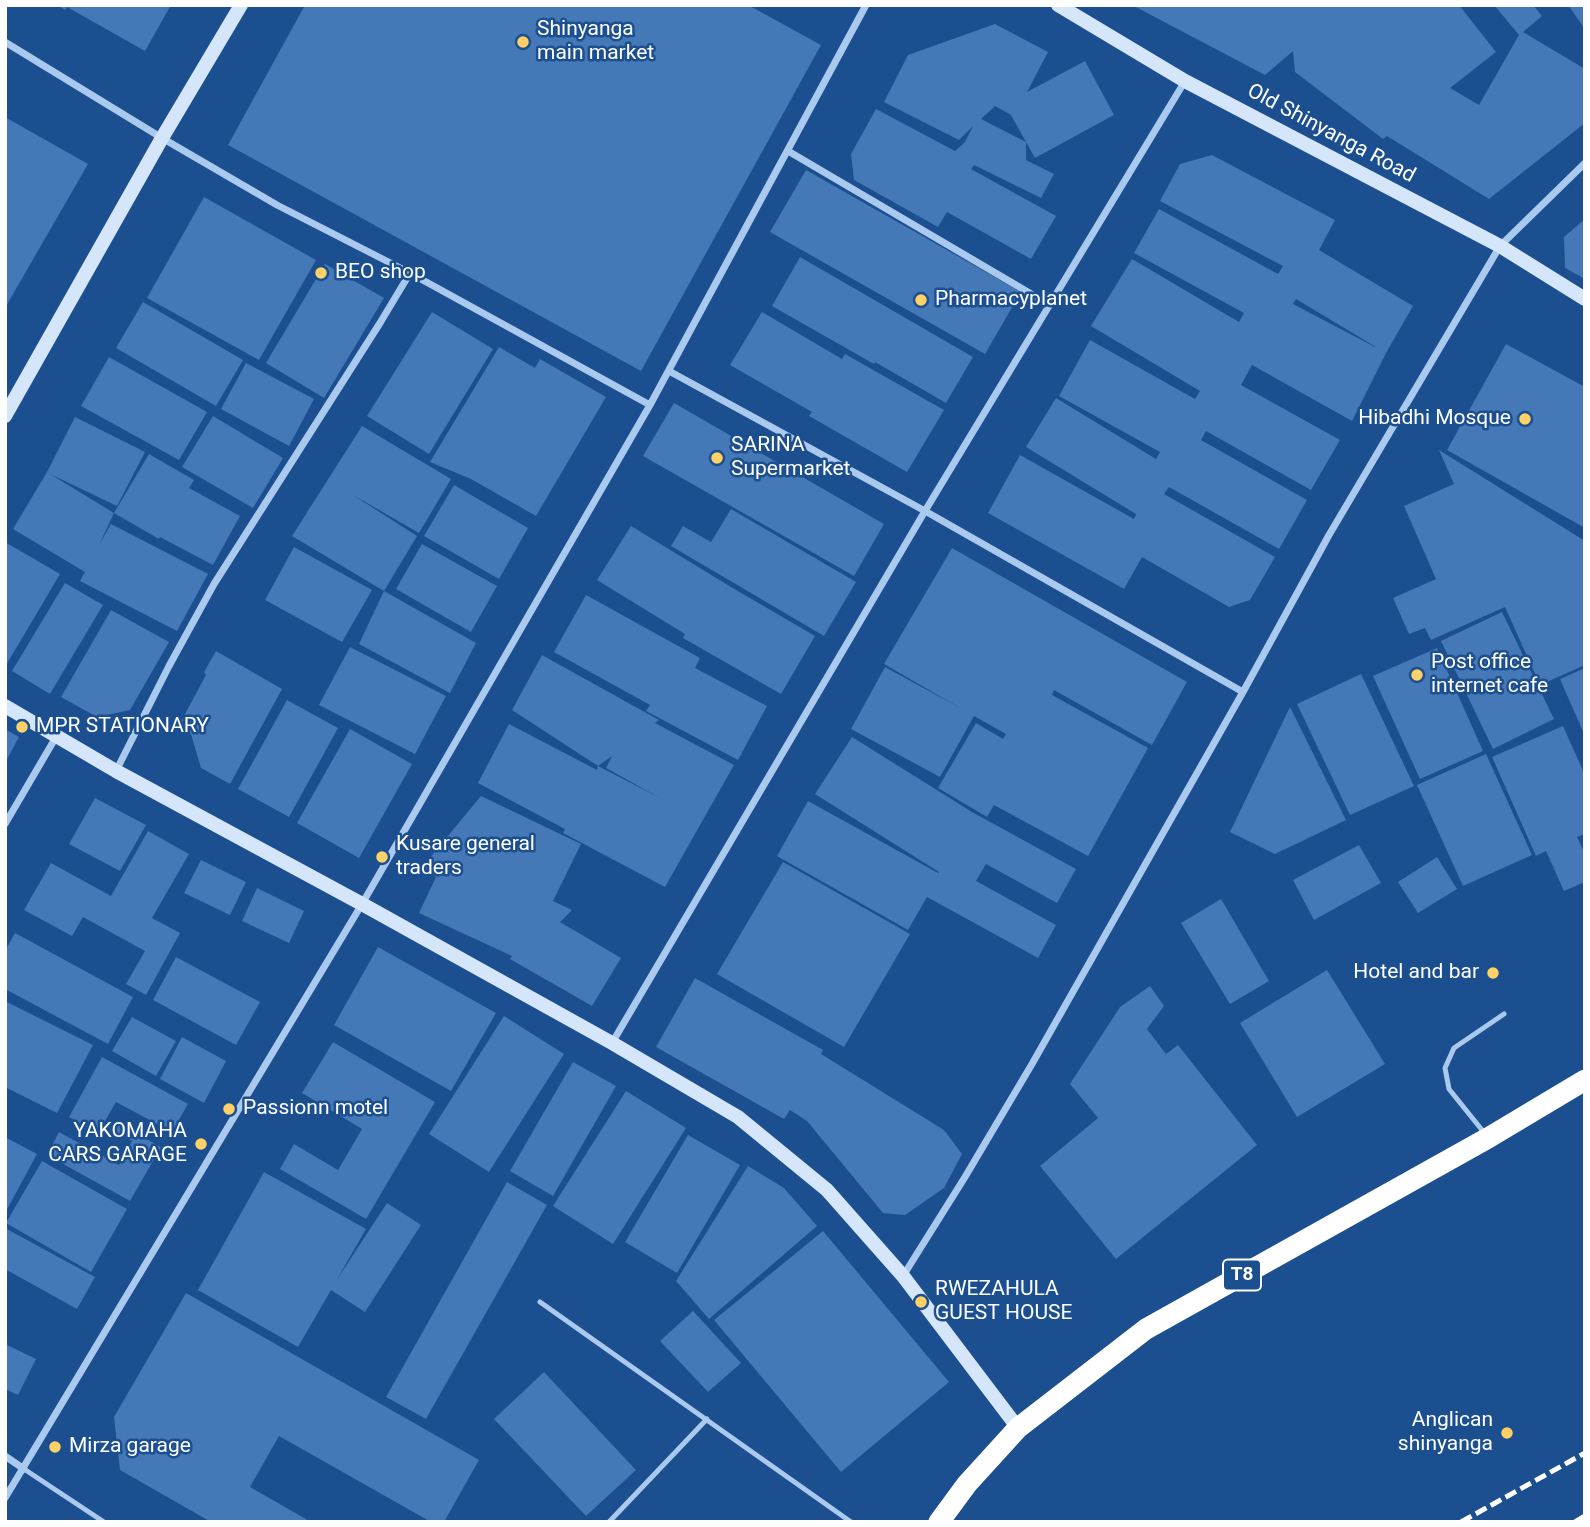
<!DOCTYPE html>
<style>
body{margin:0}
#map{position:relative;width:1590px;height:1527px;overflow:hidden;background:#1b4f8f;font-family:Roboto,sans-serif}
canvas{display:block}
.frame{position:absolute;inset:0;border:7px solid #fff;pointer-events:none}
</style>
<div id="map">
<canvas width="1590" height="1527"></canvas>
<div class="frame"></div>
</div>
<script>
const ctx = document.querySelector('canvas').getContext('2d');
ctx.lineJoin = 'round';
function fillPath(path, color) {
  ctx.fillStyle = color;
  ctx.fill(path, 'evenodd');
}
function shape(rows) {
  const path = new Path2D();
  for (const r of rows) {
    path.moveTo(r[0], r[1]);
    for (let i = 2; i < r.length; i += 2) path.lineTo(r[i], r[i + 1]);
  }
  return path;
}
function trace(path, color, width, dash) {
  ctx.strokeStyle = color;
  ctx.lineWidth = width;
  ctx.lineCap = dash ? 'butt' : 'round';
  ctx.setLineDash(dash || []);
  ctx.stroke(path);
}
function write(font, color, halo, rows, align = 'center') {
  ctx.font = font + ' Roboto,sans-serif';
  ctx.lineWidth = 5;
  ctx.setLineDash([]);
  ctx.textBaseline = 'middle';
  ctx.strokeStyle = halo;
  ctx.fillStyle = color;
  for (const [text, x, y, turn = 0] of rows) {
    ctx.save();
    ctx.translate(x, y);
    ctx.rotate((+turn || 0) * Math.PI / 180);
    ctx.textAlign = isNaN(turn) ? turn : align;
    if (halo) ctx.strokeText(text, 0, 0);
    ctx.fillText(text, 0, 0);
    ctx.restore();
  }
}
fillPath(shape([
 [58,5,171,5,145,51,67,7,65,10],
 [305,5,748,5,821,45,641,371,228,145],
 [1132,5,1459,5,1496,52,1450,88,1479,105,1519,35,1494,5,1533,5,1542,16,1523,32,1585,69,1585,123,1489,199,1387,136,1383,139,1295,72,1293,51,1265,75],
 [1568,5,1585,5,1585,29],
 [995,24,1048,52,1027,92,1085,61,1114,115,1035,158,1026,142,1026,160,1054,174,1041,198,974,165,971,169,1056,216,1031,259,947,212,938,227,854,180,851,154,876,109,955,151,965,142,973,126,959,140,884,102,908,55],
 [995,106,1011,115,1026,142,981,119],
 [5,117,88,164,5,308],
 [1212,155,1335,220,1319,250,1413,306,1386,353,1352,421,1252,365,1241,385,1340,440,1311,490,1206,431,1201,440,1307,500,1279,549,1169,487,1164,494,1275,557,1250,600,1229,607,1142,557,1124,589,988,513,1020,455,1134,519,1136,514,1026,447,1056,398,1156,459,1160,452,1059,396,1090,340,1195,399,1200,391,1091,326,1132,259,1239,322,1244,313,1134,253,1159,209,1278,274,1283,266,1160,201,1180,164],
 [1296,299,1376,347,1375,347,1293,304],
 [806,170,1021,292,985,354,770,232],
 [204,197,316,260,259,360,147,298],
 [1585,219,1585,279,1565,268,1564,237],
 [800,257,973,357,946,403,875,362,874,364,772,306],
 [325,264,384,298,324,398,266,363],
 [143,302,243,360,216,406,116,348],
 [432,312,493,349,429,454,367,416],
 [762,312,842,359,845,354,944,410,907,472,809,416,812,412,730,365],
 [1506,344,1585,387,1585,528,1447,450],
 [499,347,535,368,540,359,606,397,536,516,471,479,430,462],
 [109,357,207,412,179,460,81,406],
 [246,363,314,399,289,446,221,409],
 [674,403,884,524,854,576,643,456],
 [213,416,283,458,253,508,182,467],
 [75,417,145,452,117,506,50,474,114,513,99,545,111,524,208,574,177,631,80,581,85,572,13,529,47,472],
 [362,426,451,479,419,533,353,495,417,536,384,591,476,643,450,693,359,644,384,591,292,536],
 [1439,450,1585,541,1585,665,1540,685,1505,607,1431,640,1425,628,1409,634,1393,598,1436,579,1404,506,1454,484],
 [149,454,194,480,189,488,240,516,213,565,160,537,159,539,114,513],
 [454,485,528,528,499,579,424,536],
 [731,509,856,582,824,636,671,546,683,526,711,542],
 [631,526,731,587,815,636,781,694,683,638,685,634,597,580],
 [5,542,60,574,5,667],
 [422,544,497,586,471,632,396,589],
 [294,547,372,590,342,642,265,600],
 [952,548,1187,682,1152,745,1054,690,1052,695,1148,748,1088,856,994,805,987,817,938,788,976,723,1003,739,1006,734,974,716,940,777,851,729,885,667,962,709,884,664],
 [65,583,103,605,50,694,12,671],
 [586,595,700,658,695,668,767,706,738,760,646,711,650,705,554,652],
 [111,610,169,642,130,710,97,717,61,697],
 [1502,612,1554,719,1493,749,1441,641],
 [350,647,446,696,415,754,319,705],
 [1437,648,1483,751,1420,779,1373,676],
 [216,651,282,689,230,784,201,768,191,734,178,727,206,675,204,672],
 [542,655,659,720,655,723,734,765,665,887,563,833,565,829,478,783,509,724,597,770,598,766,660,798,606,768,612,756,598,766,512,710],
 [1585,668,1585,736,1560,679],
 [1361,674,1414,786,1350,815,1297,704],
 [287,700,338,728,289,817,238,789],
 [1290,707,1346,820,1275,854,1230,832],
 [1563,726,1585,775,1585,834,1577,837,1585,854,1585,882,1564,891,1546,851,1536,856,1492,757],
 [5,729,19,737,5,763],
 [350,729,412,764,359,858,297,823],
 [852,737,972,812,1076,869,1057,903,986,864,976,881,1056,925,1038,958,927,897,908,930,777,856,808,801,938,873,939,872,815,794],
 [1486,754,1532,855,1463,886,1417,785],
 [481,796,581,844,553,901,572,910,560,922,621,958,592,1006,510,959,512,956,419,913,436,877,423,866],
 [95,798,146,825,120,871,69,844],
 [148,831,189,854,152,918,180,933,146,995,126,984,145,951,83,917,72,936,24,910,51,863,111,896],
 [1359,845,1381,883,1314,920,1293,880],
 [1437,857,1457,889,1418,913,1398,882],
 [201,860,246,882,230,915,184,893],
 [783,862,910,934,844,1047,717,974],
 [257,888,304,911,289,943,242,921],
 [1221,899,1269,981,1230,1004,1181,923],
 [15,933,133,997,108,1044,5,989,5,951],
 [378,947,496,1013,451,1091,334,1025],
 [176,957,260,1002,236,1045,153,1000],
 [1327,970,1385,1064,1297,1117,1240,1023],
 [695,978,823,1050,821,1054,944,1130,962,1154,944,1188,905,1215,883,1213,807,1121,790,1110,784,1119,656,1047],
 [1150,986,1164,1006,1147,1029,1166,1054,1178,1045,1257,1145,1116,1259,1040,1166,1098,1118,1070,1084,1120,1007],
 [5,1001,93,1045,57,1113,5,1087],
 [504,1016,564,1054,489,1172,429,1134],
 [132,1017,176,1041,156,1076,112,1051],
 [182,1037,226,1061,204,1103,160,1079],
 [333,1042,435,1102,366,1219,280,1169,294,1144,338,1170,362,1129,302,1093],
 [102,1057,188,1104,172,1132,116,1102,98,1133,69,1117],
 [573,1062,616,1086,553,1196,510,1171],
 [626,1091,686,1128,613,1244,553,1206],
 [114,1121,161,1147,130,1201,47,1155,59,1132,119,1165,132,1141,110,1129],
 [688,1135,740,1165,677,1273,625,1242],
 [5,1137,37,1154,5,1213],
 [42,1161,127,1209,91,1272,6,1223],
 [748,1166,784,1188,817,1226,709,1319,676,1281],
 [264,1172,366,1229,336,1281,387,1203,421,1225,365,1312,331,1290,298,1347,198,1290],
 [507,1182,547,1205,426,1419,386,1397],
 [5,1228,95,1277,77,1309,5,1269],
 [823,1231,949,1382,841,1472,714,1320],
 [186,1293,479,1460,444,1522,431,1522,279,1436,250,1487,311,1522,211,1522,120,1470,114,1417],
 [693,1311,741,1363,708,1392,660,1341],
 [5,1344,36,1359,18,1395,5,1389],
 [544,1372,636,1470,586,1516,494,1419]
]), '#4478b7');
trace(shape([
 [1486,1135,1449,1089,1445,1068,1454,1048,1504,1014],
 [540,1302,851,1522],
 [24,1469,104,1522],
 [609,1522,707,1419]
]), '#a9c9ee', 5);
trace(shape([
 [5,42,162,138,277,205,410,273,650,405],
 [788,151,1050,305],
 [669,371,925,511,1243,692],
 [116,771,169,666,214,584,380,323,410,273],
 [5,824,56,737],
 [612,1043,925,511,1185,81],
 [903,1276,965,1177,1032,1064,1243,692,1329,535,1500,246,1585,163],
 [5,1456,24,1469],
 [5,1498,362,904,650,405,866,5]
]), '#a9c9ee', 7);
trace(shape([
 [1058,5,1185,81,1500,246,1585,299],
 [5,416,162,138,241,5],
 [5,706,116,771,362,904,612,1043,738,1117,827,1190,903,1276,1018,1428]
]), '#d6e6fa', 14);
trace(shape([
 [939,1522,967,1484,1018,1428,1146,1329,1488,1138,1585,1080]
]), '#fff', 21);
trace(shape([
 [1461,1522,1585,1453],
 [1575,1522,1585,1516]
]), '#fff', 5, [12, 5]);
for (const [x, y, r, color] of [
 [523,42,7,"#ffd166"],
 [321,273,7,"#ffd166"],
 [921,300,7,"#ffd166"],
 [1525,419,7,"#ffd166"],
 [717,458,7,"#ffd166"],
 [1417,675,7,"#ffd166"],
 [22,727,7,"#ffd166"],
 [382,857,7,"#ffd166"],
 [1493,973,7,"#ffd166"],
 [229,1109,7,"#ffd166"],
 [201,1144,7,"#ffd166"],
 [921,1302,7,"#ffd166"],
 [1507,1433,7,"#ffd166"],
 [55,1447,7,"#ffd166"]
]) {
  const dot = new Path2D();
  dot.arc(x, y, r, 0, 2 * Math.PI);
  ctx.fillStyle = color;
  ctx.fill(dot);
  trace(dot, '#1b4f8f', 2.5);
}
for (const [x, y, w] of [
 [1242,1275,38]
]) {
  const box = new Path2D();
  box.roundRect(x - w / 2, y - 15.5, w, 31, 5);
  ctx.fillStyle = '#1b4f8f';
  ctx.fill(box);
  trace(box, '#fff', 2);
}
write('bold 19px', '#fff', null, [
 ["T8",1242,1275]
]);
write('21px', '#fff', '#1b4f8f', [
 ["Shinyanga",537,30],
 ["main market",537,54],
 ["BEO shop",335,273],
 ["Pharmacyplanet",935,300],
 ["Hibadhi Mosque",1511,419,"right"],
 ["SARINA",731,446],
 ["Supermarket",731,470],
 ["Post office",1431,663],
 ["internet cafe",1431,687],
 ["MPR STATIONARY",36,727],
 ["Kusare general",396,845],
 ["traders",396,869],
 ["Hotel and bar",1479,973,"right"],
 ["Passionn motel",243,1109],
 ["YAKOMAHA",187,1132,"right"],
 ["CARS GARAGE",187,1156,"right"],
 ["RWEZAHULA",935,1290],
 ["GUEST HOUSE",935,1314],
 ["Anglican",1493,1421,"right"],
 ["shinyanga",1493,1445,"right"],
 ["Mirza garage",69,1447]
], 'left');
write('21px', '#fff', '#1b4f8f', [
 ["Old Shinyanga Road",1331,134,28]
]);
</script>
